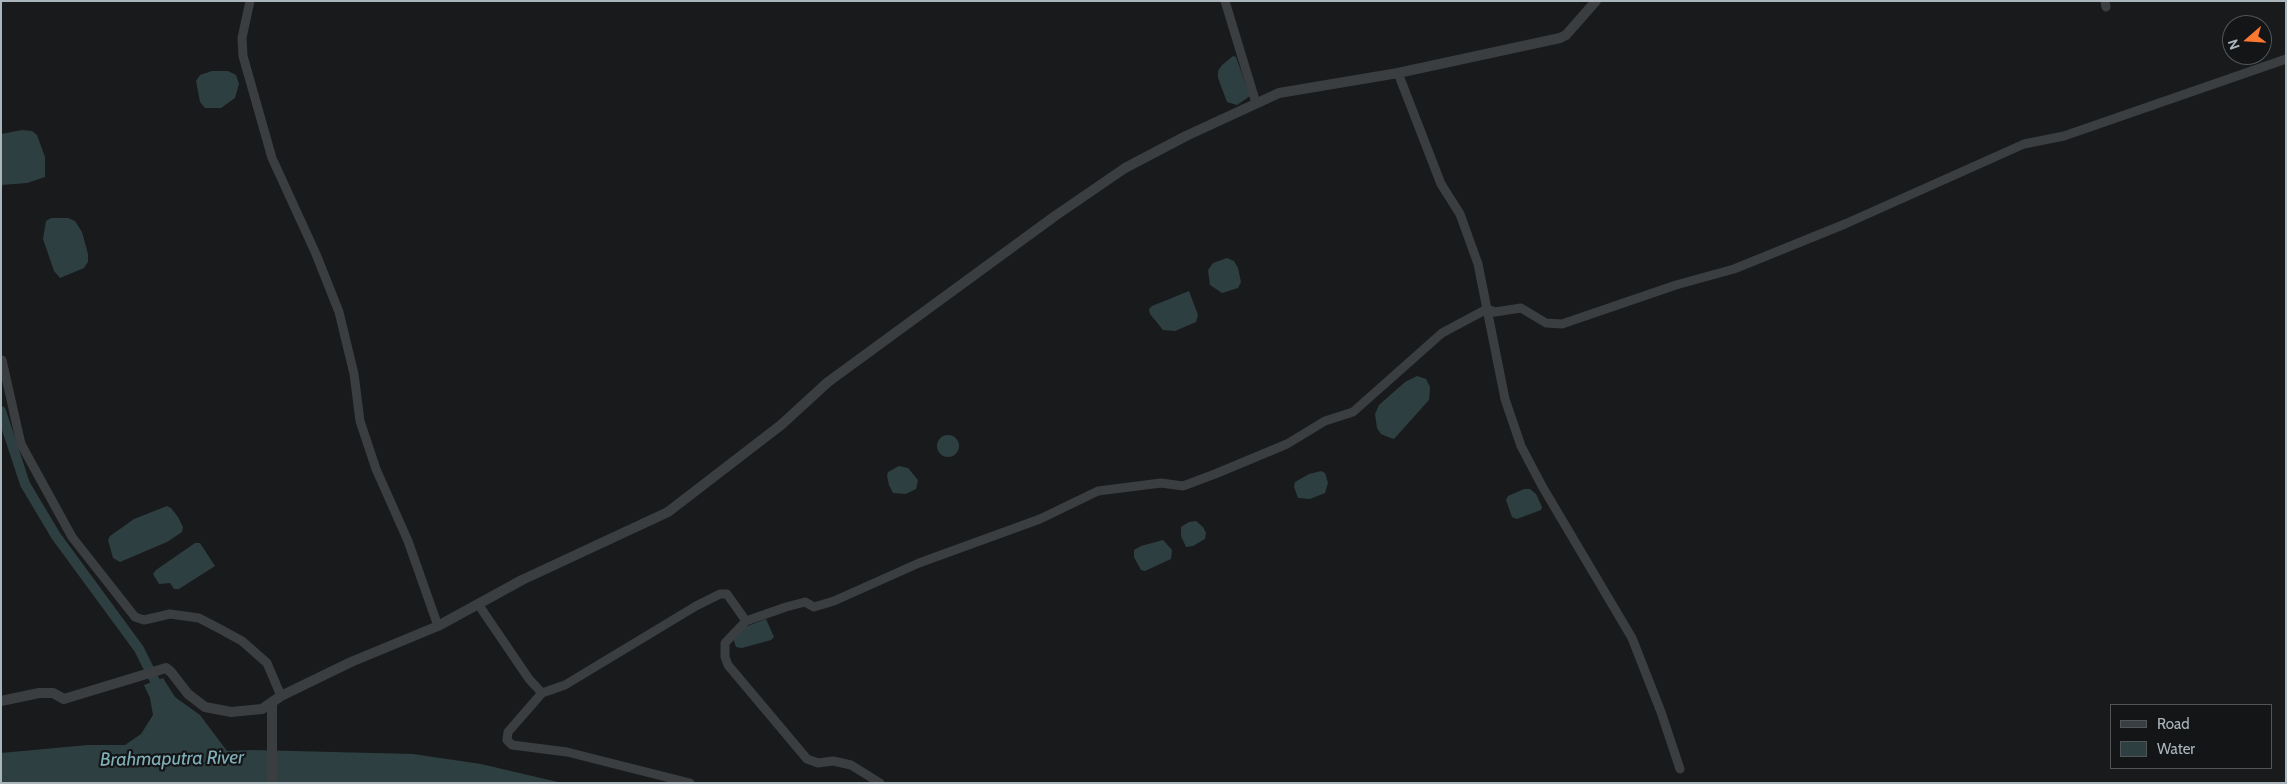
<!DOCTYPE html>
<style>
body{margin:0}
#map{position:relative;width:2287px;height:784px;overflow:hidden;background:#191a1c;font-family:Cabin,sans-serif}
canvas{display:block}
.frame{position:absolute;inset:0;border:2px solid #abb6bc;pointer-events:none}
.legend{position:absolute;left:2110px;top:704px;width:162px;height:65px;box-sizing:border-box;background:#141517;border:1px solid #505559;margin:0;padding:6px 9px;list-style:none;font-size:15px;color:#abb6bc}
.legend li{display:flex;align-items:center;gap:10px;height:25px}
.legend b{width:25px;border:1px solid #505559}
.north{position:absolute;left:2222px;top:15px;width:50px;height:50px;box-sizing:border-box;background:#141517;border:1px solid #505559;border-radius:50%;rotate:251deg;font-size:14px;font-weight:700;line-height:20px;text-align:center;color:#abb6bc}
.north::after{content:'';display:block;margin:auto;width:18px;height:22px;background:#fd7830;clip-path:polygon(50% 0,100% 100%,50% 72%,0 100%)}
</style>
<div id="map">
<canvas width="2287" height="784"></canvas>
<div class="frame"></div>
<ul class="legend">
<li><b style="height:6px;background:#3a3e41"></b>Road</li>
<li><b style="height:14px;background:#2e3f41"></b>Water</li>
</ul>
<div class="north">N</div>
</div>
<script>
const ctx = document.querySelector('canvas').getContext('2d');
ctx.lineJoin = 'round';
function fillPath(path, color) {
  ctx.fillStyle = color;
  ctx.fill(path, 'evenodd');
}
function shape(rows) {
  const path = new Path2D();
  for (const r of rows) {
    if (r.length === 3) {
      path.moveTo(r[0] + r[2], r[1]);
      path.arc(r[0], r[1], r[2], 0, 2 * Math.PI);
      continue;
    }
    path.moveTo(r[0], r[1]);
    for (let i = 2; i < r.length; i += 2) path.lineTo(r[i], r[i + 1]);
  }
  return path;
}
function trace(path, color, width, dash) {
  ctx.strokeStyle = color;
  ctx.lineWidth = width;
  ctx.lineCap = dash ? 'butt' : 'round';
  ctx.setLineDash(dash || []);
  ctx.stroke(path);
}
function write(font, color, halo, rows, align = 'center') {
  ctx.font = font + ' Cabin,sans-serif';
  ctx.lineWidth = 4.5;
  ctx.setLineDash([]);
  ctx.textBaseline = 'middle';
  ctx.strokeStyle = halo;
  ctx.fillStyle = color;
  for (const [text, x, y, turn = 0] of rows) {
    ctx.save();
    ctx.translate(x, y);
    ctx.rotate((+turn || 0) * Math.PI / 180);
    ctx.textAlign = isNaN(turn) ? turn : align;
    if (halo) ctx.strokeText(text, 0, 0);
    ctx.fillText(text, 0, 0);
    ctx.restore();
  }
}
fillPath(shape([
 [1233,56,1236,57,1250,96,1237,105,1227,102,1218,78,1218,71,1222,65],
 [212,71,228,71,236,75,239,84,235,98,221,108,205,108,200,102,196,81,200,75],
 [22,130,32,131,37,135,45,157,45,177,27,183,1,185,1,134],
 [51,218,68,218,75,221,82,232,88,254,88,262,84,268,60,278,54,271,43,239,46,221],
 [1227,258,1234,261,1238,268,1241,282,1238,288,1222,293,1210,285,1208,270,1213,263],
 [1189,291,1198,315,1196,322,1175,331,1163,330,1150,314,1149,309,1152,306],
 [1417,376,1426,379,1430,387,1429,400,1394,439,1388,437,1381,434,1377,428,1375,414,1379,405,1405,382],
 [948,446,11],
 [899,466,908,468,918,480,916,489,906,494,893,493,889,485,887,476,888,472],
 [1321,471,1325,473,1328,483,1325,493,1310,499,1298,498,1294,487,1295,482,1309,474],
 [1524,489,1530,489,1536,494,1542,507,1541,510,1517,519,1512,517,1506,500,1508,496],
 [167,506,171,508,178,517,183,527,182,532,167,542,120,562,113,558,108,540,110,536,134,519],
 [1196,521,1203,527,1206,533,1205,539,1193,546,1186,547,1181,536,1181,527,1189,522],
 [1163,540,1172,550,1171,559,1145,571,1141,570,1134,557,1134,550,1141,546],
 [195,543,200,543,215,566,179,589,174,589,170,583,159,584,153,574,156,570],
 [766,619,774,637,771,640,742,648,736,647,733,638,745,627],
 [163,678,175,697,200,715,227,751,253,750,413,754,481,764,562,783,1,783,1,753,88,745,125,745,141,734,153,715,150,698,144,685]
]), '#2e3f41');
trace(shape([
 [1,411,25,484,56,536,139,649,155,681,162,690]
]), '#2e3f41', 10);
trace(shape([
 [250,1,242,38,243,56,272,158,316,254,339,312,354,374,360,421,376,469,408,541,438,626],
 [1225,1,1256,103],
 [2105,1,2106,7],
 [1398,73,1441,184,1460,214,1478,264,1505,399,1521,446,1542,486,1632,638,1661,712,1680,769],
 [2,360,21,444,72,537,135,617,144,620,170,614,199,618,220,629,242,641,267,663,281,696],
 [478,604,529,679,542,693,565,685,696,606,720,594,727,594,746,621,725,643,725,657,728,665,807,759,818,763,833,761,851,765,880,783],
 [746,621,786,607,805,602,814,607,834,601,919,563,1040,519,1098,491,1161,483,1183,486,1215,474,1287,444,1325,421,1353,412,1442,333,1487,309,1495,312,1521,308,1546,323,1562,324,1676,285,1734,269,1845,224,2024,144,2064,136,2286,59],
 [542,693,508,732,507,740,512,745,567,752,690,783]
]), '#3a3e41', 9);
trace(shape([
 [1,701,39,693,53,693,64,699,166,668,171,672,188,694,205,707,231,712,262,709,281,696,351,662,438,626,522,580,668,512,781,425,828,382,1055,216,1125,168,1186,136,1279,93,1398,73,1560,38,1566,35,1596,1],
 [272,783,272,703]
]), '#3a3e41', 10);
write('italic 19px', '#81b0b9', '#141517', [
 ["Brahmaputra River",172,759,-1]
]);
</script>
